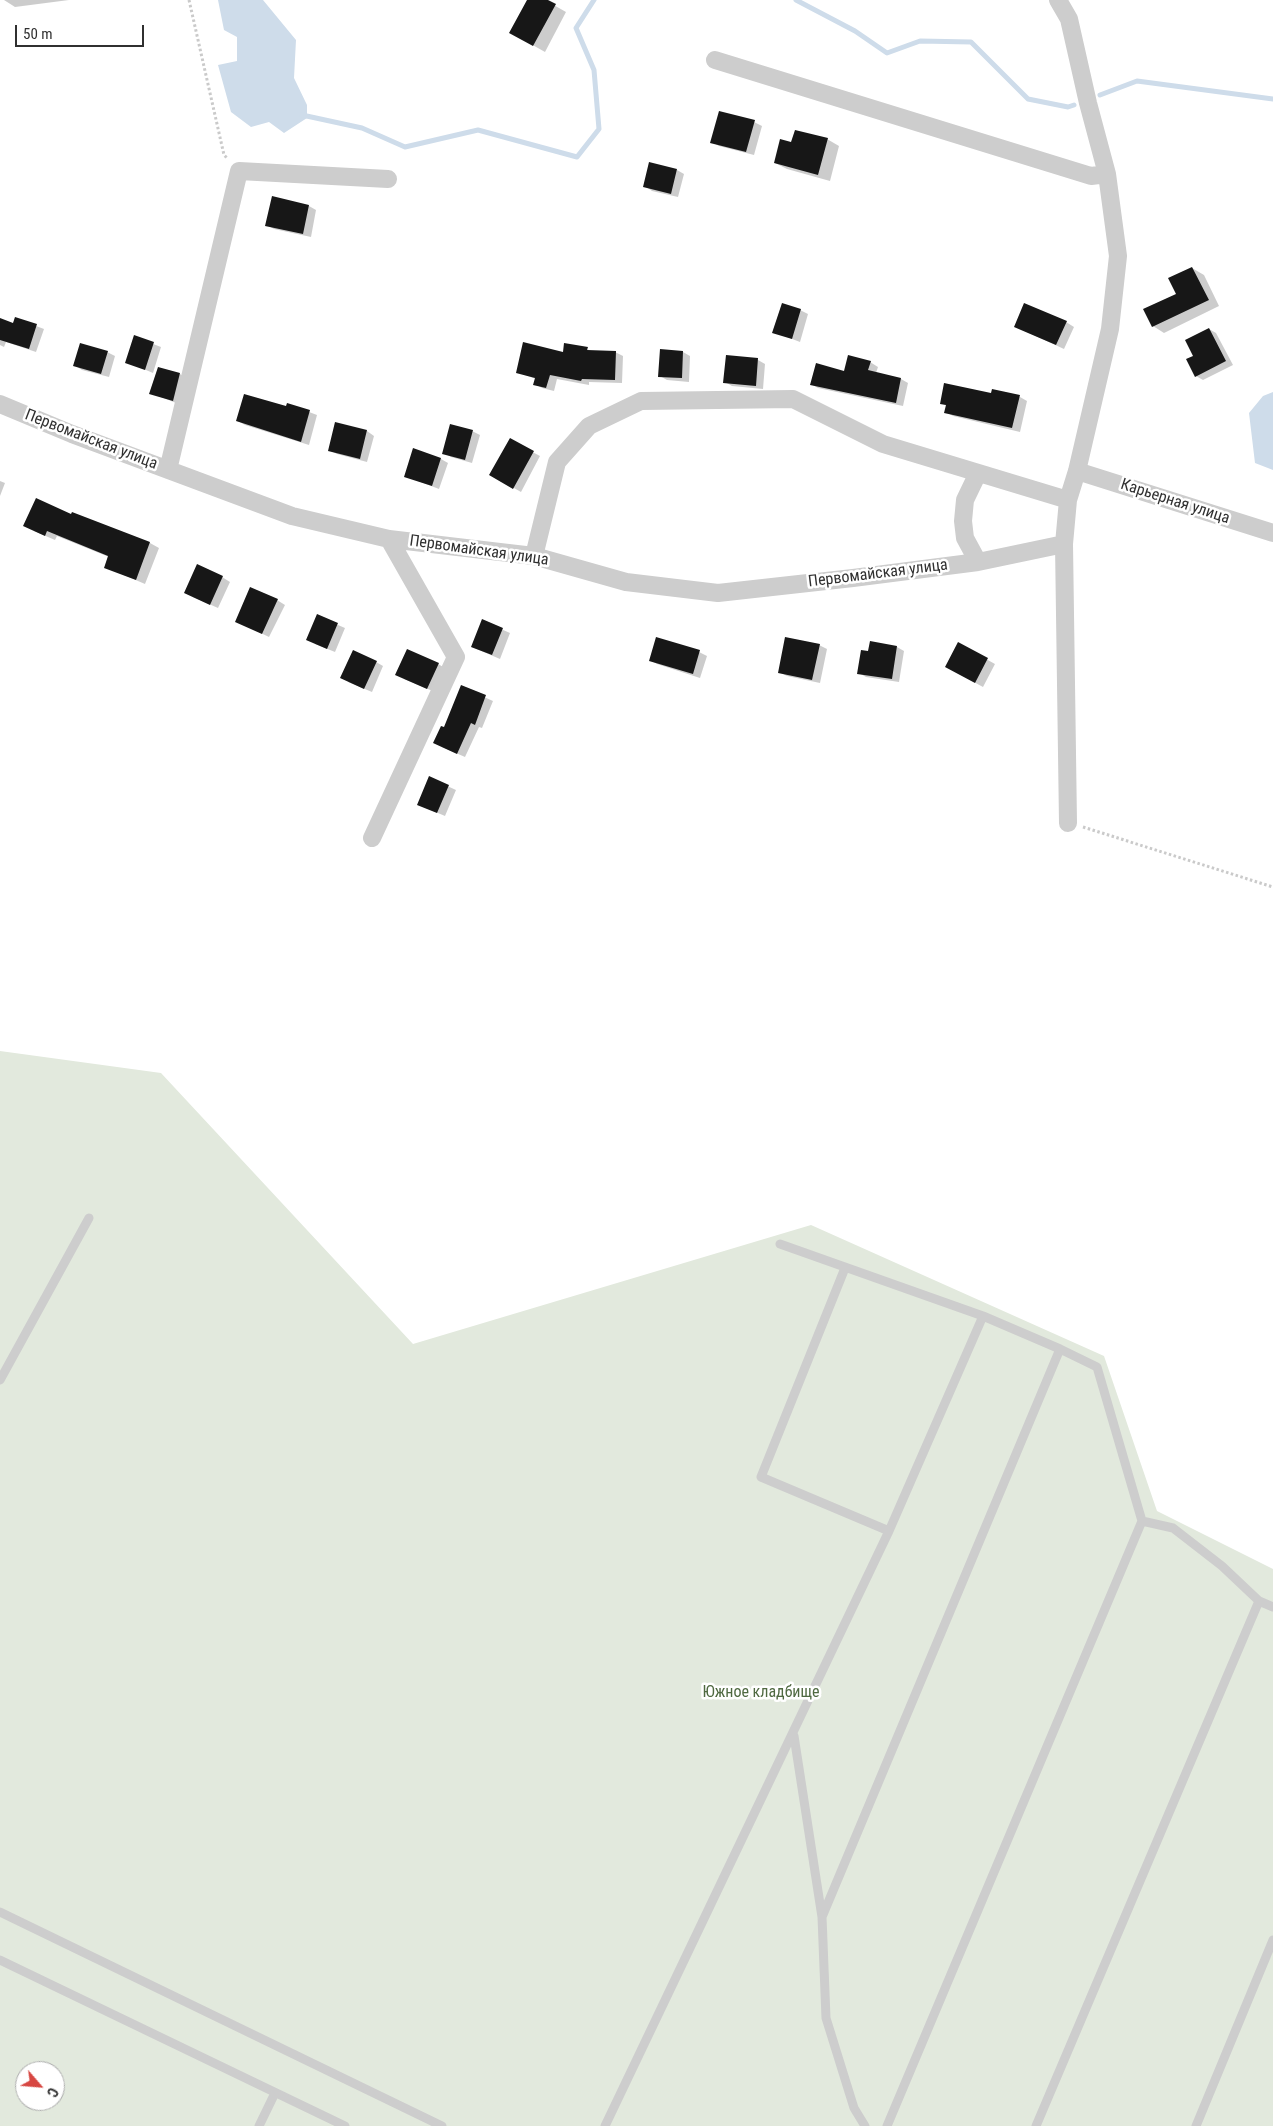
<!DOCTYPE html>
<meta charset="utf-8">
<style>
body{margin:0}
#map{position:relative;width:1273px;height:2126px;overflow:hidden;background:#fff;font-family:"Roboto Condensed",sans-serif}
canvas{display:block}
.north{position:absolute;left:15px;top:2061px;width:50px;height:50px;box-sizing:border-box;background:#fff;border:1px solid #acacac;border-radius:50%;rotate:117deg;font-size:14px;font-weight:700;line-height:20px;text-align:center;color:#303030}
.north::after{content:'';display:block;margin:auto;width:18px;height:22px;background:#d74742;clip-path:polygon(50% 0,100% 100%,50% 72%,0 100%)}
.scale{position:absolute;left:15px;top:25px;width:129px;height:22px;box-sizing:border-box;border:2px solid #303030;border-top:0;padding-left:6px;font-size:15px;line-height:18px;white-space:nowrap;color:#303030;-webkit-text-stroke:4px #fff;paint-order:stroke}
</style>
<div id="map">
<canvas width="1273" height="2126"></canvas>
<div class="north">С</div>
<div class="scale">50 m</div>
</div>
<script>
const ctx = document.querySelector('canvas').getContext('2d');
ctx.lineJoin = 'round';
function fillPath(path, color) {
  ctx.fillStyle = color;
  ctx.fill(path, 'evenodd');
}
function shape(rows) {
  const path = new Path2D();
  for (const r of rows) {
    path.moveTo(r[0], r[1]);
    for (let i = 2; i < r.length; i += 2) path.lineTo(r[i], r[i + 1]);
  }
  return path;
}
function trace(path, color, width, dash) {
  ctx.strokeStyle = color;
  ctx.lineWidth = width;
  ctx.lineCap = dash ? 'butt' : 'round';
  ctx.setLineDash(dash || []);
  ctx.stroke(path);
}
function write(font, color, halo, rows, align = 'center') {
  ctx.font = font + ' "Roboto Condensed",sans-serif';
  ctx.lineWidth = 5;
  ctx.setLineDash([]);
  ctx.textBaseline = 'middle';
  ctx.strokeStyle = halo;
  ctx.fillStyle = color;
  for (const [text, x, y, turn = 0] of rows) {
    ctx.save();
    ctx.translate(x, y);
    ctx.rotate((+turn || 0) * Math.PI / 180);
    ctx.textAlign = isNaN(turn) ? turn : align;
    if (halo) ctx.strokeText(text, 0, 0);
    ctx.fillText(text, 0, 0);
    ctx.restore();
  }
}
fillPath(shape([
 [0,1051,161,1073,413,1344,811,1225,1104,1356,1157,1511,1273,1569,1273,2126,0,2126],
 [25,2071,55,2071,55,2101,25,2101]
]), '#e2e9dd');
fillPath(shape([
 [218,0,263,0,296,40,294,78,307,105,307,118,284,133,269,122,251,127,231,112,218,65,237,61,237,37,224,30],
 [1273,392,1273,470,1255,463,1249,413,1263,396]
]), '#cedcea');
fillPath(shape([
 [4,0,69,0,15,7],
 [528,0,545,0,566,12,545,52,522,39],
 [754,122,762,126,754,155,719,146,712,142],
 [827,139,839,146,830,181,787,169,775,163,792,143],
 [677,170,684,174,678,197,652,191,645,186],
 [273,198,309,206,316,210,311,237,274,229,267,225],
 [1192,268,1204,275,1219,306,1164,333,1153,326,1177,294],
 [800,310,808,314,800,342,774,332],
 [15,318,44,329,36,352,6,342,4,347,0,345,0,320,13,324],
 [1066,322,1074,327,1064,349,1016,327],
 [1209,329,1216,333,1233,365,1203,380,1196,376,1194,356],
 [135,337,161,347,153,373,127,362],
 [587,349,593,352,615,352,623,356,622,383,589,382,589,385,557,379,554,391,542,388,535,384,536,379,517,372,564,354],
 [661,351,683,352,690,356,689,382,667,380,660,376],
 [107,352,115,356,109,377,82,370,74,365],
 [727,357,758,360,765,364,763,389,732,386,725,382],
 [870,362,878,367,876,373,901,379,908,383,903,406,818,388,811,384],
 [180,374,187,379,181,405,151,393],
 [993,390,1020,397,1027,401,1020,432,953,416,946,412,947,406,941,403,992,394],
 [288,404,317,415,309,445,245,425,238,421,287,407],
 [336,424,367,431,374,436,367,462,337,454,329,450],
 [472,431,480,435,472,463,451,457,444,453],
 [510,440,540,456,521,492,491,475],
 [441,459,448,463,439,489,405,476],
 [0,481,5,483,0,496],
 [71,516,150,543,159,548,145,584,105,567,109,557,57,536,55,540,34,531],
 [222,577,230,582,218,608,193,597],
 [277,600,285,605,269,637,244,625],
 [317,616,345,628,335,652,315,644],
 [483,621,510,633,500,659,472,647],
 [959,644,995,664,983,687,946,667],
 [819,645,827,649,820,683,787,676,779,672],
 [897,647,904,651,899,682,866,677,859,673,869,653],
 [699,652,707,656,700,678,657,664,650,660],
 [376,662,383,666,372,692,348,682],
 [438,664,445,668,435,692,404,679],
 [462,687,493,701,482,728,479,727,465,757,442,747,444,729],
 [430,778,456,790,445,816,426,808]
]), '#0003');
trace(shape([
 [796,0,855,31,887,53,920,41,971,42,1028,99,1068,107,1074,105],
 [1100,95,1137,81,1273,99],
 [302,115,362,128,405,147,478,130,577,157,599,129,594,70,576,28,594,0]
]), '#cedcea', 5);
fillPath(shape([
 [527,0,548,0,556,4,533,46,509,33],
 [719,111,755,120,746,152,710,143],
 [795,130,828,138,818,175,774,163,780,139,791,142],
 [649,162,677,169,671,194,643,187],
 [272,196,309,205,303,234,265,226],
 [1192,267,1209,300,1152,327,1143,309,1176,294,1168,278],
 [782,303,801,309,792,339,772,333],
 [1024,303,1067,321,1056,345,1014,327],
 [15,317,37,324,29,349,0,340,0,318,13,323],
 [1209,328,1226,361,1195,377,1186,359,1193,356,1185,340],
 [134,335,154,342,145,370,125,363],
 [523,342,563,352,564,343,588,347,587,350,616,351,615,380,582,379,581,381,550,375,546,388,533,385,535,378,516,373],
 [80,343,108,351,101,374,73,366],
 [660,349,683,351,682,378,658,377],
 [726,355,758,358,756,386,723,383],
 [848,355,871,361,868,370,901,378,896,403,810,385,816,363,844,371],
 [158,367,180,373,173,401,149,394],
 [944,383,991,393,992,389,1020,395,1012,428,944,413,946,405,940,404],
 [244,394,286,406,287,403,310,410,301,442,236,421],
 [335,422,367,430,360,459,328,451],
 [450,424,473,430,465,460,442,454],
 [510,438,534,451,513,489,489,475],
 [413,448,441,458,432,486,404,477],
 [36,498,71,514,72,512,150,542,136,580,104,568,108,556,47,531,45,536,23,526],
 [197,564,223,576,210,605,184,593],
 [250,587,278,599,262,634,235,622],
 [317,614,338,623,327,649,306,640],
 [482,619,503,628,492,655,471,647],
 [656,637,700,650,693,674,649,661],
 [785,637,820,644,812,680,778,673],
 [870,641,897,646,892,679,857,674,861,650,868,651],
 [958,642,988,658,975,683,945,667],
 [407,649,439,663,427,689,395,675],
 [353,650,377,661,364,689,340,678],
 [461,685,486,695,475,725,471,723,457,754,433,743,441,726,444,727],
 [429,776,449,785,437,813,417,805]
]), '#171717');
trace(shape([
 [189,0,224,155,228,159],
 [1083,827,1273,887]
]), '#cacaca', 3, [2.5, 2.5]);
trace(shape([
 [780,1244,983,1316,1060,1349,1097,1367,1142,1521,1173,1528,1222,1566,1259,1601,1273,1607],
 [845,1268,761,1477,889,1531],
 [0,1380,89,1218],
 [794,1736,822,1917,826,2018,854,2108,865,2126],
 [0,1912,442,2126],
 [822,1917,1060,1349],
 [0,1960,345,2126],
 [259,2126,275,2093],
 [605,2126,889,1531,983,1316],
 [887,2126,1142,1521],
 [1036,2126,1259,1601],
 [1196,2126,1273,1940]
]), '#cdcdcd', 9);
trace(shape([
 [1058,0,1069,19,1088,103,1107,174,1118,256,1110,329,1077,471,1068,500,1064,544,1068,823],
 [715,60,1091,176,1107,174],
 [0,404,72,434,292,516,389,539,534,556,626,582,718,593,853,578,978,562,1064,544],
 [168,470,239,171,388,179],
 [1077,471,1273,533],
 [534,556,557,462,589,426,641,401,793,399,883,444,1068,500],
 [978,562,965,538,963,521,965,500,978,473],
 [372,838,456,657,389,539]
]), '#cdcdcd', 18);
write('16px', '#303030', '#fff', [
 ["Первомайская улица",91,440,21],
 ["Карьерная улица",1175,502,18],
 ["Первомайская улица",479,551,8],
 ["Первомайская улица",878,574,-7]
]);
write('16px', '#4f6941', '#fff', [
 ["Южное кладбище",761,1693]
]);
</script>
